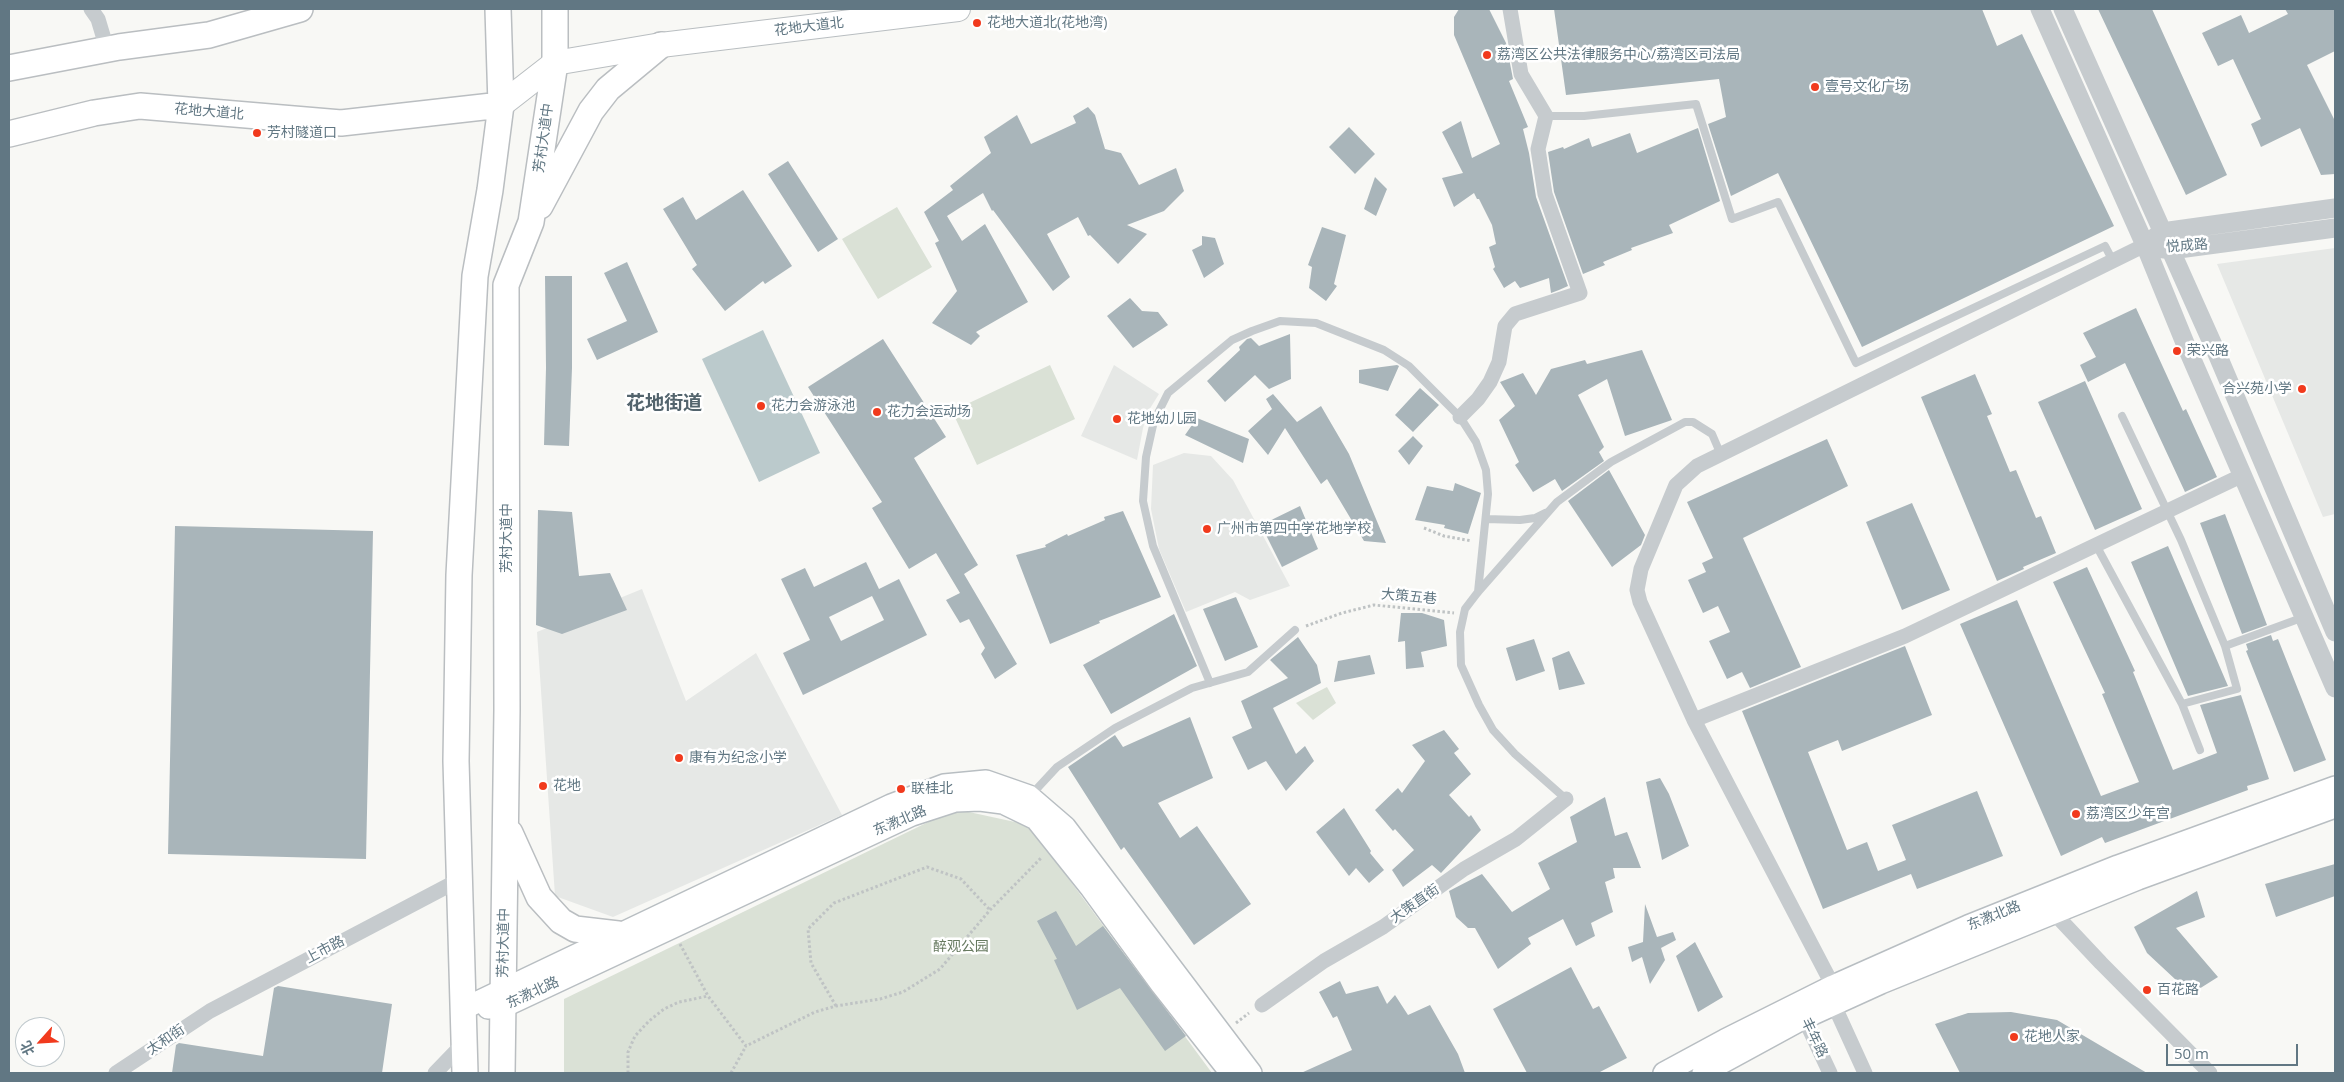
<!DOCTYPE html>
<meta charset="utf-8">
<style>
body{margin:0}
#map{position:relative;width:2344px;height:1082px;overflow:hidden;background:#f8f8f5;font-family:"Open Sans","Noto Sans SC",sans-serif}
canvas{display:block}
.frame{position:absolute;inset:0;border:10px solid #617783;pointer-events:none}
.north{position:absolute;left:15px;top:1017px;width:50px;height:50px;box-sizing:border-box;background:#fff;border:1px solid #c0c9cd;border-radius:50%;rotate:244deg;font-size:14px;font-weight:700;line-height:20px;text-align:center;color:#617783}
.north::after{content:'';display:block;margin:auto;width:18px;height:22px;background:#f13a1d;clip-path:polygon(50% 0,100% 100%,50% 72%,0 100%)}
.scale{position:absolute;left:2166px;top:1044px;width:132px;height:22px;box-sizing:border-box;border:2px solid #617783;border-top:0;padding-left:6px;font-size:15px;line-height:18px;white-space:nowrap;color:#617783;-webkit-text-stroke:4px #fff;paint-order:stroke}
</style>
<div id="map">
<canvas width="2344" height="1082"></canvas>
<div class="frame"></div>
<div class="north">北</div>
<div class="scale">50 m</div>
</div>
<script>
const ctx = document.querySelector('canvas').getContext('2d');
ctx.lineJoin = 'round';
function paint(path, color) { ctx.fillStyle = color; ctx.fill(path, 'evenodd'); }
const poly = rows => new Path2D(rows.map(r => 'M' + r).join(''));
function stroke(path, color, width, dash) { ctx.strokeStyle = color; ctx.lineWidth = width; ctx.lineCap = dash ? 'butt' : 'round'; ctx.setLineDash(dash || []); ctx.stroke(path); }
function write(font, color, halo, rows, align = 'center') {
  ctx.font = font + ' "Open Sans","Noto Sans SC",sans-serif'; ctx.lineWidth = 5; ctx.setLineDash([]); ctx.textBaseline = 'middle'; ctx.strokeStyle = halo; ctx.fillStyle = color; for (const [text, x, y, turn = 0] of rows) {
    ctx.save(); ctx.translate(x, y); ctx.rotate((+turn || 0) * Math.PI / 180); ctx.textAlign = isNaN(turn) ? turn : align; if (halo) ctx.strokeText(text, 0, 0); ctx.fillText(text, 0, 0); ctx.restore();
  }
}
const built = poly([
 [2335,248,2335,514,2323,517,2217,264],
 [1114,365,1159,394,1149,410,1143,428,1137,460,1081,436],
 [1184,453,1211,456,1233,480,1290,586,1250,600,1235,592,1186,612,1159,549,1151,509,1153,465],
 [642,589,686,701,756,653,842,815,613,917,555,896,537,632]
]);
const green = poly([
 [897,207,932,267,878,299,842,239],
 [1050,365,1075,419,977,465,952,411],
 [1327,687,1336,703,1313,720,1296,703],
 [955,809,1029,825,1212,1073,564,1073,564,999]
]);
const water = poly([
 [763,330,820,453,759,482,702,359]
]);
const building = poly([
 [1459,9,1489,9,1506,43,1513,79,1509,81,1528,127,1523,129,1529,153,1536,197,1568,286,1559,290,1551,293,1549,278,1520,288,1515,281,1504,288,1493,269,1495,267,1489,247,1496,244,1492,225,1479,199,1477,199,1474,193,1454,207,1442,178,1463,173,1442,132,1461,121,1472,158,1500,144,1454,35,1454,17],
 [1554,9,1982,9,1997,46,2022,34,2114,226,1862,347,1778,173,1731,196,1708,124,1726,117,1719,79,1566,95],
 [2098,9,2152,9,2227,175,2186,195],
 [2285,9,2335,9,2335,51,2307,65,2335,121,2335,174,2321,175,2300,128,2261,147,2251,124,2261,119,2233,59,2218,66,2202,33,2241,15,2249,33,2288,14],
 [1088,107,1095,115,1105,149,1121,153,1139,185,1176,168,1184,191,1164,211,1127,225,1147,234,1118,264,1090,235,1088,236,1078,217,1047,234,1070,277,1053,291,993,210,992,211,983,193,947,216,962,241,985,224,1028,302,976,332,980,336,971,345,932,323,957,291,935,243,939,241,924,212,953,190,950,186,991,153,984,137,1017,115,1031,144,1076,123,1073,116],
 [1349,127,1375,154,1355,174,1329,147],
 [1698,128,1720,201,1669,225,1673,233,1631,248,1632,250,1603,262,1605,265,1583,274,1554,192,1548,152,1563,147,1564,149,1589,138,1592,147,1630,133,1637,153],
 [788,161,838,239,818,252,768,174],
 [1375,177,1387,189,1376,216,1364,209],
 [743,190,792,266,765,284,763,281,725,311,692,269,697,265,663,209,683,197,696,220],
 [1322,227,1346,235,1334,284,1337,286,1326,301,1309,288,1312,267,1308,265],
 [1202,236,1215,238,1224,264,1204,278,1192,250,1202,245],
 [627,262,658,332,597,360,587,339,627,321,604,273],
 [545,276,572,276,572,368,569,446,544,445,546,368],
 [1130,298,1142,311,1158,312,1168,325,1133,348,1107,316],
 [2136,308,2183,411,2186,409,2217,477,2185,492,2125,363,2088,382,2080,365,2096,357,2083,333],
 [1290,334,1291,379,1269,389,1255,375,1225,402,1207,381,1240,350,1239,347,1247,339,1251,338,1259,346],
 [883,339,946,437,914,458,978,565,964,574,1017,664,995,679,981,654,985,648,969,619,960,623,946,600,960,593,936,553,909,569,872,508,882,502,808,387],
 [1642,350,1672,420,1625,436,1607,379,1578,395,1604,447,1599,452,1604,461,1562,491,1555,479,1533,492,1515,465,1519,462,1499,420,1515,406,1500,382,1523,373,1536,395,1551,369,1585,360,1587,364],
 [1397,365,1399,366,1388,391,1359,383,1359,370],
 [1975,374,1992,414,1987,416,2010,472,2016,470,2036,518,2041,516,2056,553,2023,567,2024,569,1997,581,1921,397],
 [2085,381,2142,509,2095,530,2038,402],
 [1420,388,1439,405,1413,432,1395,415],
 [1273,394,1297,422,1321,406,1349,454,1386,543,1364,541,1327,479,1321,484,1285,428,1268,455,1248,431,1272,409,1266,399],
 [1197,418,1249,439,1243,463,1185,435],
 [1413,436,1423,446,1409,465,1398,451],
 [1827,439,1848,486,1743,538,1801,667,1750,688,1742,672,1727,679,1709,641,1730,632,1718,606,1703,613,1688,580,1706,572,1702,563,1713,558,1687,502],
 [1609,470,1645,535,1641,545,1612,567,1568,501],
 [1455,483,1481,493,1468,534,1444,528,1445,525,1415,520,1427,486,1453,491],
 [1912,503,1950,590,1902,610,1866,522],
 [1300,506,1318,549,1282,567,1261,525],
 [538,510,572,512,579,576,610,573,627,610,562,634,536,625],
 [1123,511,1161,597,1099,621,1100,623,1050,644,1016,555,1046,547,1045,545,1067,534,1068,536,1105,520,1104,517],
 [2225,514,2267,625,2242,634,2200,523],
 [175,526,373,531,366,859,168,854],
 [2168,546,2228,686,2188,696,2131,562],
 [866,562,879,589,899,579,927,635,803,695,783,653,810,640,781,579,805,568,814,587],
 [872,596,884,620,841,641,829,617],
 [2087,567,2135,671,2133,672,2173,770,2217,753,2200,705,2241,695,2269,779,2247,786,2248,790,2105,843,2102,837,2061,856,1960,624,2017,600,2101,796,2139,782,2102,694,2105,693,2053,582],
 [1236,597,1258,647,1225,661,1203,609],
 [1401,613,1422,613,1444,620,1447,646,1421,652,1424,667,1406,669,1405,641,1398,642],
 [1174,614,1197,666,1111,714,1083,665],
 [2271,635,2273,641,2278,639,2326,760,2294,772,2246,651,2248,650,2246,644],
 [1298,637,1317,665,1321,683,1273,708,1296,754,1305,746,1314,761,1286,791,1266,761,1248,770,1232,737,1252,728,1241,701,1288,678,1270,660],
 [1534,639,1545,671,1516,681,1506,648],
 [1905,646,1932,715,1842,751,1838,740,1808,752,1847,850,1867,842,1878,871,1906,860,1892,825,1977,791,2003,856,1917,889,1911,874,1823,909,1742,711],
 [1569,651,1585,684,1559,690,1552,658],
 [1370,655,1375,674,1334,682,1338,661],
 [1190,717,1213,778,1158,803,1180,838,1197,826,1251,904,1194,945,1124,847,1121,850,1068,767,1115,735,1123,747],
 [1444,730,1459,749,1454,753,1471,774,1449,795,1469,817,1471,815,1481,830,1441,873,1432,865,1403,887,1392,870,1414,850,1395,829,1393,831,1375,810,1398,788,1402,793,1425,761,1412,745],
 [1660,778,1669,794,1689,846,1662,860,1646,782],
 [1605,797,1615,836,1627,832,1641,868,1613,868,1615,878,1605,882,1613,912,1591,923,1595,936,1576,946,1563,919,1528,938,1531,944,1498,969,1475,928,1468,928,1456,917,1449,891,1482,874,1512,912,1550,889,1538,863,1577,842,1570,817],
 [1344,808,1371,851,1370,853,1384,870,1369,883,1356,868,1349,876,1316,832],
 [2335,864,2335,896,2276,917,2265,884],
 [2197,891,2205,917,2176,928,2218,977,2191,994,2147,953,2134,927],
 [1645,904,1657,937,1673,932,1676,940,1661,948,1665,960,1650,984,1642,957,1632,962,1628,947,1643,942],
 [1056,911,1076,946,1103,926,1186,1036,1165,1051,1120,988,1077,1010,1054,960,1057,959,1037,921],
 [1695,942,1723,997,1698,1012,1676,956],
 [1571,967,1593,1009,1599,1006,1627,1058,1598,1073,1527,1073,1493,1009],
 [1340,981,1346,994,1378,986,1387,1004,1395,995,1408,1015,1430,1005,1458,1054,1465,1073,1301,1073,1352,1050,1337,1016,1333,1018,1319,992],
 [278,986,392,1004,382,1073,172,1073,176,1045,179,1043,263,1056,274,988],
 [2011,1012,2057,1020,2147,1073,1960,1073,1935,1024,1968,1013]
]);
const path = poly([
 [1424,528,1444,536,1472,541],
 [1306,626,1342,613,1374,605,1454,613],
 [680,944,708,996,746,1046,815,1012,836,1006,880,999,903,992,940,969,990,910,1042,857],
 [836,1006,811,963,808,929,834,903,927,867,961,879,990,910],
 [1236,1023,1249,1013],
 [628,1073,628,1052,635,1036,649,1021,664,1009,679,1002,708,996],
 [731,1073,746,1046]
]);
const service = poly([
 [1546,116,1584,116,1696,104,1732,219,1778,202,1856,363,2105,246,2113,261],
 [2122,416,2181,540,2225,646],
 [1486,519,1520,520,1535,518,1545,513],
 [2096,545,2182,704,2200,750],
 [1210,683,1153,546,1143,501,1146,457,1154,421,1168,393,1232,340,1252,331,1280,321,1316,323,1384,350,1409,366,1460,417,1476,442,1486,470,1488,494,1478,592],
 [2182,704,2237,689,2225,646,2304,617],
 [1031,795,1057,767,1115,728,1192,688,1248,672,1295,630],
 [1566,799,1515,754,1493,730,1479,705,1461,665,1460,632,1465,609,1478,592,1557,502,1611,462,1685,422,1693,422,1712,434,1721,455]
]);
const minor = poly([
 [91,9,98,19,107,49],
 [1460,417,1478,399,1490,382,1499,362,1505,326,1515,314,1580,293,1545,194,1538,149,1546,116,1521,74,1510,9],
 [1694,720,1905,636,2243,475],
 [2050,905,2053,912,2101,963,2210,1073],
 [1262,1005,1324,961,1383,927,1464,869,1516,839,1566,799],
 [1800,1009,1830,1073],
 [116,1073,210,1011,459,880],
 [435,1073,464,1043],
 [1865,1073,1834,1005,1833,986,1694,720,1640,602,1637,590,1641,569,1676,485,1697,466,2145,245]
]);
const tertiary = poly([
 [2040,9,2145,245,2187,348,2335,688],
 [2063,9,2218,356,2335,632],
 [2154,238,2162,232,2335,208],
 [2158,248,2171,250,2335,228]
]);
const secondary = poly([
 [488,1008,503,1007,912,815,955,801,980,800,1003,803,1036,819,1091,888,1161,984,1231,1073],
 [463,1009,891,805,944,785,986,781,1029,796,1065,827,1251,1073],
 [1664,1073,1725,1040,1833,986,1968,926,2118,866,2335,787],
 [1703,1073,1804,1018,1881,983,2138,879,2335,807]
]);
const primary = poly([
 [501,105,555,63,661,45,958,9]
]);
const trunk = poly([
 [9,68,119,47,209,35,300,9],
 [9,134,94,113,140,106,341,123,501,105],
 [540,206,591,111,608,89,661,45],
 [510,833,539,897,561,921,575,929,618,934],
 [465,1073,456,761,459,575,475,276,490,190,501,105,498,9],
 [502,1073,507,710,506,285,531,222,555,63,555,9]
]);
const markers = [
 [977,23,5,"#f13a1d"],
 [1487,55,5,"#f13a1d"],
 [1815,87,5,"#f13a1d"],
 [257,133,5,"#f13a1d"],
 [2177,351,5,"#f13a1d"],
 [2302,389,5,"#f13a1d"],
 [761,406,5,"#f13a1d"],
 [877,412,5,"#f13a1d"],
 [1117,419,5,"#f13a1d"],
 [1207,529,5,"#f13a1d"],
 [679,758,5,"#f13a1d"],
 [543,786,5,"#f13a1d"],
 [901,789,5,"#f13a1d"],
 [2076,814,5,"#f13a1d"],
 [2147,990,5,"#f13a1d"],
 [2014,1037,5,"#f13a1d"]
];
const poiNames = [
 ["花地大道北(花地湾)",987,23],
 ["荔湾区公共法律服务中心/荔湾区司法局",1497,55],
 ["壹号文化广场",1825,87],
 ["芳村隧道口",267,133],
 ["荣兴路",2187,351],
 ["合兴苑小学",2292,389,"right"],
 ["花力会游泳池",771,406],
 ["花力会运动场",887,412],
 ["花地幼儿园",1127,419],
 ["广州市第四中学花地学校",1217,529],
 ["康有为纪念小学",689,758],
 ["花地",553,786],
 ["联桂北",911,789],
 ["荔湾区少年宫",2086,814],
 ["百花路",2157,990],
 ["花地人家",2024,1037]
];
const streetNames = [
 ["花地大道北",809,27,-7],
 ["花地大道北",209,112,5],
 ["芳村大道中",544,138,-82],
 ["悦成路",2187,246,-4],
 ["芳村大道中",507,538,-90],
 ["大策五巷",1409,597,5],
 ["东漖北路",900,821,-23],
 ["大策直街",1415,904,-35],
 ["东漖北路",1994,916,-22],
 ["芳村大道中",504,943,-89],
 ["上市路",325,950,-28],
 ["东漖北路",533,993,-25],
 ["丰年路",1814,1038,64],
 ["太和街",166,1040,-34]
];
const parkNames = [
 ["醉观公园",961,947]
];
const districtNames = [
 ["花地街道",664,404]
];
paint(built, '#e6e8e6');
paint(green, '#dae1d6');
paint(water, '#bbcacc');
paint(building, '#a9b5ba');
stroke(secondary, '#b8bec2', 24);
stroke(primary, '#b9bec1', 26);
stroke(trunk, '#babec1', 28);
stroke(path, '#bfc3c4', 3, [2.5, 2.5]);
stroke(service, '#c6cbce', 8);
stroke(minor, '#c6cbce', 15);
stroke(tertiary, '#c6cbce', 19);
stroke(secondary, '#fff', 21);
stroke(primary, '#fff', 24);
stroke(trunk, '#fff', 25);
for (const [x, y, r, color] of markers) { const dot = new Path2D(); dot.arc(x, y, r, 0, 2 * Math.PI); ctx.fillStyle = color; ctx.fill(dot); stroke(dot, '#fff', 2); }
write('14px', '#617783', '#fff', poiNames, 'left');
write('14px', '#617783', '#fff', streetNames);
write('14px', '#677a60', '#fff', parkNames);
write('bold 19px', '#53646d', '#fff', districtNames);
</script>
